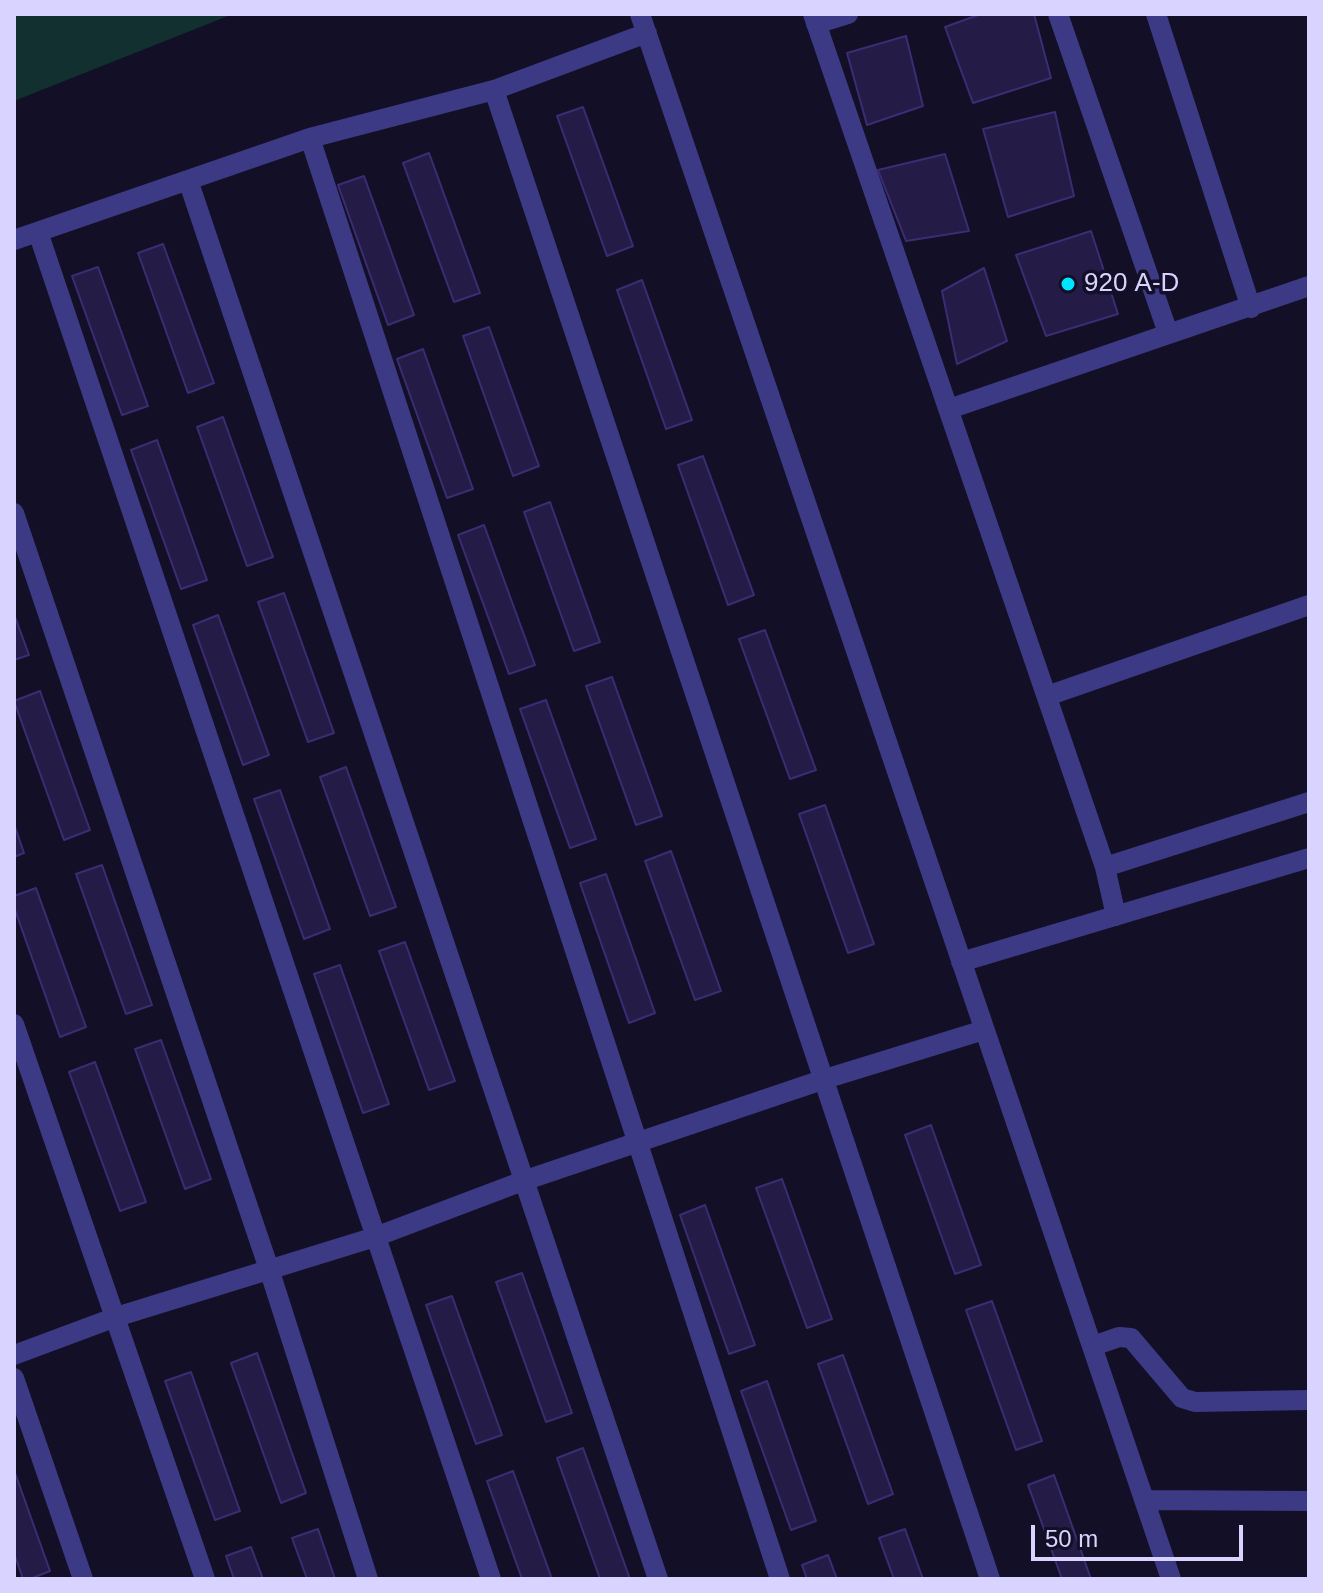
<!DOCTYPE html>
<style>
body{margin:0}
#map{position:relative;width:1323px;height:1593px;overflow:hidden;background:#130f26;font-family:Arial,sans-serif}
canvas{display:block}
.frame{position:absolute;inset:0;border:16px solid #d9d4ff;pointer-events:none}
.scale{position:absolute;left:1031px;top:1525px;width:212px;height:36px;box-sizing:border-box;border:4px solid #d9d4ff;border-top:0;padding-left:10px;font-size:24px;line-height:28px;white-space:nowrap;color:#d9d4ff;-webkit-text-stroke:6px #130f26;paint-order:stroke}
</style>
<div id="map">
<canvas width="1323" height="1593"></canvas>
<div class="frame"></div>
<div class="scale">50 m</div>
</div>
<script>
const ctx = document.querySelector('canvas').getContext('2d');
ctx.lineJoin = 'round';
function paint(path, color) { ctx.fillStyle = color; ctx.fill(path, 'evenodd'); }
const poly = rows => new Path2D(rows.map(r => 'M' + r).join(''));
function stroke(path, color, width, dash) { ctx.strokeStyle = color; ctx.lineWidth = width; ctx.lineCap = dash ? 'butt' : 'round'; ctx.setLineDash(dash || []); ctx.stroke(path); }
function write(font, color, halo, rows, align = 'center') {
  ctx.font = font + ' Arial,sans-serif'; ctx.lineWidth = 7; ctx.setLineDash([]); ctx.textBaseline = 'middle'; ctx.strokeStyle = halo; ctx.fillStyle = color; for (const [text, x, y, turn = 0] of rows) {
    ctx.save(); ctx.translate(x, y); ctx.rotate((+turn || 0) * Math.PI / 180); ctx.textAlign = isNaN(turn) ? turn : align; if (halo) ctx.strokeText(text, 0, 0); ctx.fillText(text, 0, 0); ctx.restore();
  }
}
const green = poly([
 [14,14,233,14,14,101]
]);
const building = poly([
 [981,14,1034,14,1051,78,973,103,945,27,981,14],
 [906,36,923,106,867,125,847,53,906,36],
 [583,107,633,246,607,256,557,116,583,107],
 [1055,112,1074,196,1008,217,983,129,1055,112],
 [429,153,480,293,454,302,403,163,429,153],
 [945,154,969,231,906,241,878,170,945,154],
 [364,176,414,315,388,325,338,185,364,176],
 [1091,231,1118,314,1046,336,1016,255,1091,231],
 [163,244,214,383,188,393,138,253,163,244],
 [98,267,148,406,122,415,72,276,98,267],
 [984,268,1007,341,957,364,942,291,984,268],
 [642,280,692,420,666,429,617,290,642,280],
 [489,327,539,466,513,476,463,336,489,327],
 [423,349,473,489,447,498,397,359,423,349],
 [223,417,273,557,247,566,197,427,223,417],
 [157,440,207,580,181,589,131,450,157,440],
 [703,456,754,595,728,605,678,465,703,456],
 [550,502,600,642,574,651,524,512,550,502],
 [484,525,535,665,509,674,458,535,484,525],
 [284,593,334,733,308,742,258,602,284,593],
 [14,614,29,655,14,660,14,614],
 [218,615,269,755,243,765,193,625,218,615],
 [765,630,816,770,790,779,739,639,765,630],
 [612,677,662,816,636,825,586,686,612,677],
 [40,691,90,830,64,840,14,701,40,691],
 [546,700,596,839,570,848,520,709,546,700],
 [346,767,396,907,370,916,320,777,346,767],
 [280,790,330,929,304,939,254,799,280,790],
 [825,805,874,944,848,953,799,814,825,805],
 [14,824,24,853,14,857,14,824],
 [671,851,721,991,695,1000,645,861,671,851],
 [102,865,152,1005,126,1014,76,874,102,865],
 [606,874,655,1013,629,1023,580,883,606,874],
 [36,888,86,1027,60,1037,14,907,14,896,36,888],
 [405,942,455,1081,429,1090,379,951,405,942],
 [340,965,389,1104,363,1113,314,974,340,965],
 [161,1040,211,1179,185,1189,135,1049,161,1040],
 [95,1062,146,1202,120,1211,69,1072,95,1062],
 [931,1125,981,1265,955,1274,905,1135,931,1125],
 [782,1179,832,1319,807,1328,756,1188,782,1179],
 [705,1205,755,1345,729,1354,680,1215,705,1205],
 [522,1273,572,1413,546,1422,496,1282,522,1273],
 [452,1296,502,1435,476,1444,426,1305,452,1296],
 [992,1301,1042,1441,1016,1450,966,1310,992,1301],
 [257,1353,306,1493,281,1503,231,1363,257,1353],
 [843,1355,893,1494,868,1504,818,1364,843,1355],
 [191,1372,240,1511,215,1520,165,1381,191,1372],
 [767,1381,816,1521,791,1530,741,1391,767,1381],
 [583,1448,630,1579,600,1579,557,1458,583,1448],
 [14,1470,50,1571,30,1579,23,1579,14,1553,14,1470],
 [513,1471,552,1579,522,1579,487,1481,513,1471],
 [1054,1475,1091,1579,1062,1579,1028,1485,1054,1475],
 [318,1529,335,1579,307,1579,292,1538,318,1529],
 [905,1529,923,1579,894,1579,879,1538,905,1529],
 [251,1547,263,1579,234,1579,226,1556,251,1547],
 [828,1555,837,1579,807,1579,802,1565,828,1555]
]);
const minor = poly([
 [640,14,1171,1579],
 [813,14,1105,867,1116,916],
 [1058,14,1168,333],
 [1156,14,1251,308],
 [816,24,848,14],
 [494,90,990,1579],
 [310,138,780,1579],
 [188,180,658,1579],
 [38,232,491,1579],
 [14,240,310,138,494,90,647,33],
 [949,409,1309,286],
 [14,513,270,1272,368,1579],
 [1047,696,1309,605],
 [1105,867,1309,802],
 [961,962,1309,858],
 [14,1024,205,1579],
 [1093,1346,1119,1337,1131,1338,1182,1398,1195,1402,1309,1400],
 [14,1355,116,1317,375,1237,523,1181,825,1079,984,1030],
 [14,1378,83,1579],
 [1145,1500,1309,1501]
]);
const markers = [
 [1068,284,8,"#00e5ff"]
];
const poiNames = [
 ["920 A-D",1084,284]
];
paint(green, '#12302f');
paint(building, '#241b47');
stroke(building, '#3b2d73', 2);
stroke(minor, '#3d3a85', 20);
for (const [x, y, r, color] of markers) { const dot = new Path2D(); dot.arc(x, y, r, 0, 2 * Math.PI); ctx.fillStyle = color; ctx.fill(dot); stroke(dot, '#130f26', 3); }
write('26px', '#d9d4ff', '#130f26', poiNames, 'left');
</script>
